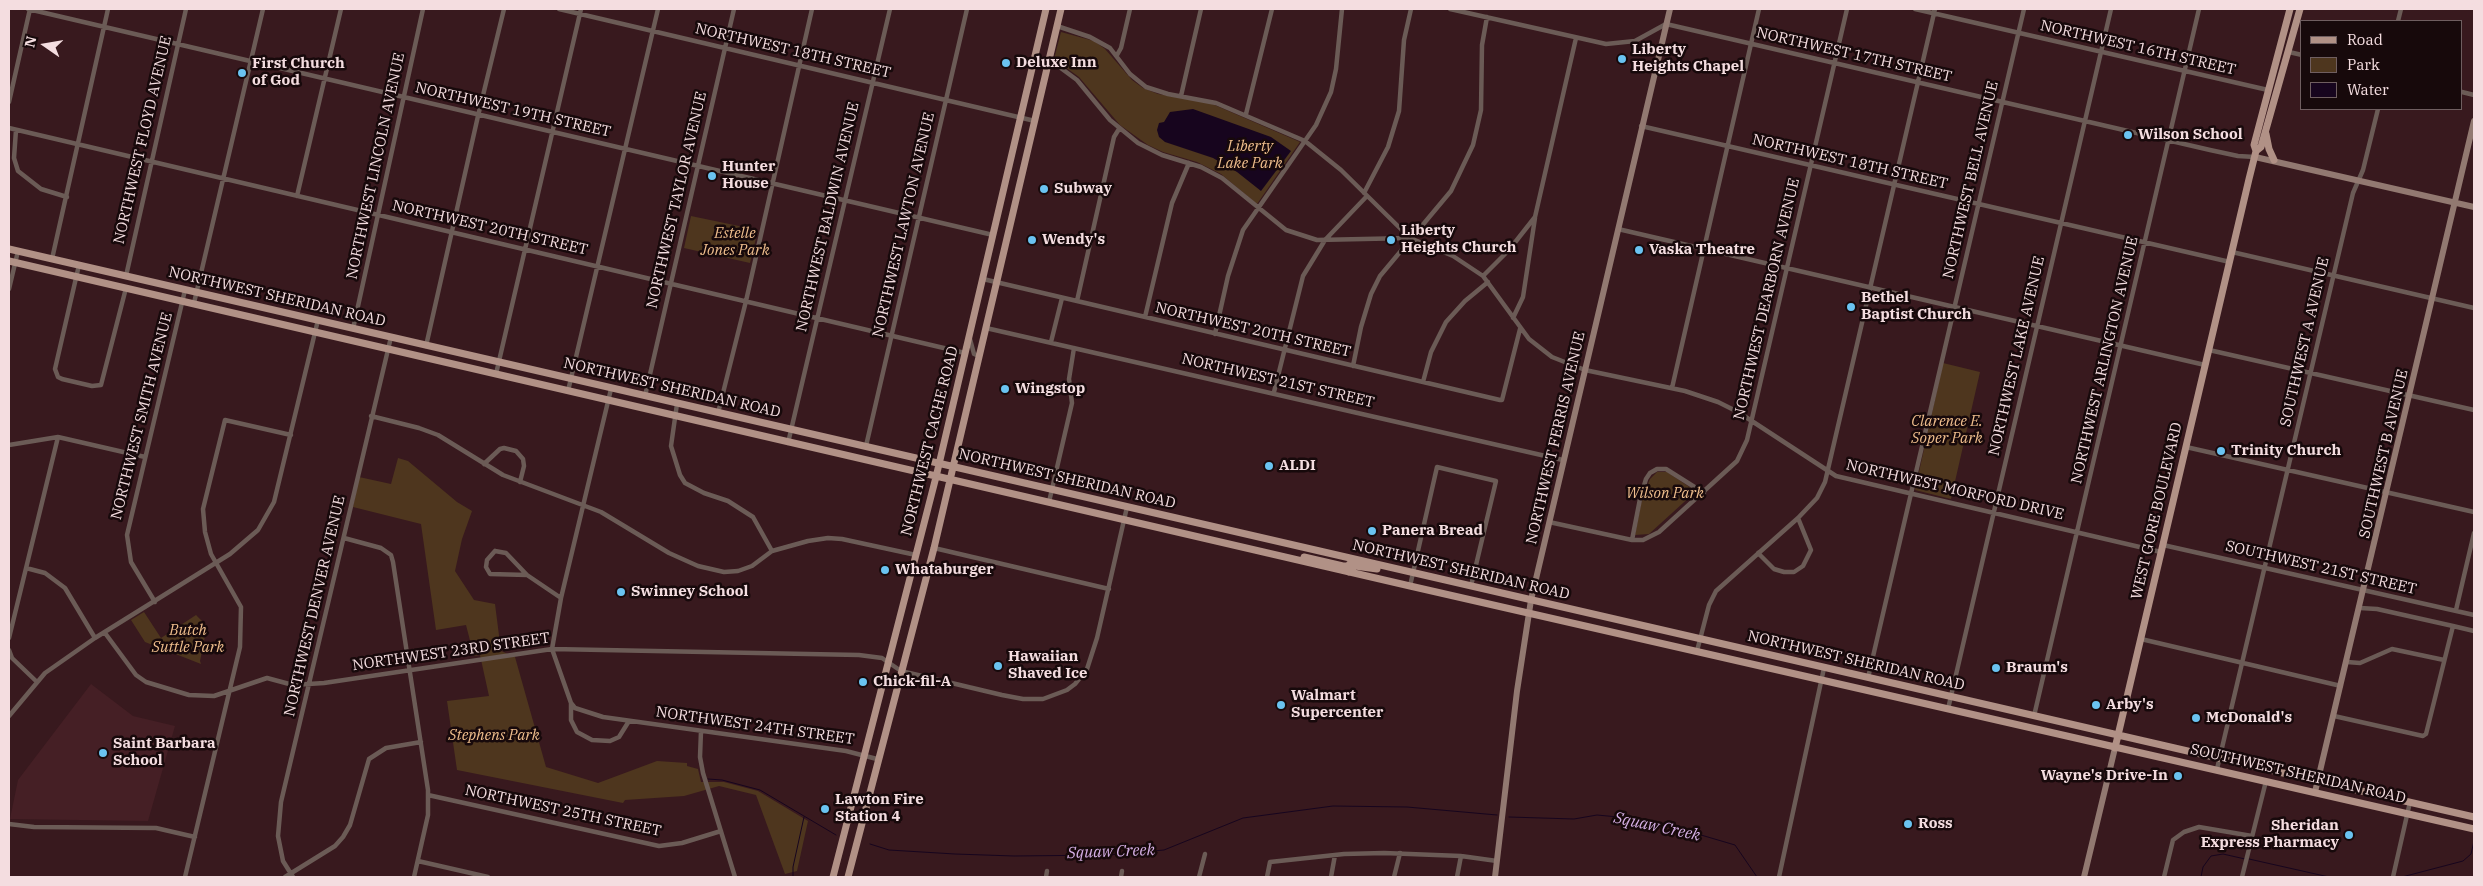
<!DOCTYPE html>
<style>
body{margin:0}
#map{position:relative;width:2483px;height:886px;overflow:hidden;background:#38191e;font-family:"IBM Plex Serif",serif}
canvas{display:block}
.frame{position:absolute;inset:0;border:10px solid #f4dde0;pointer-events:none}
.legend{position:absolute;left:2300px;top:20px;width:162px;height:90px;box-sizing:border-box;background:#17090b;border:1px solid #6f5e60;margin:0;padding:6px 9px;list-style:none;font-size:15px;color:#f4dde0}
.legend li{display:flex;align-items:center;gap:10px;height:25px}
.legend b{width:25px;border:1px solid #6f5e60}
.north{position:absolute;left:20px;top:20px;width:50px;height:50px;-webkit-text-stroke:4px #17090b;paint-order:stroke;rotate:283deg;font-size:14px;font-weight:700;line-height:20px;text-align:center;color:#f4dde0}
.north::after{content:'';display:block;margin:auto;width:18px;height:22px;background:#f4dde0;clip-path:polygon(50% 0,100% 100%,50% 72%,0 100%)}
</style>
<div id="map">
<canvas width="2483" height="886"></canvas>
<div class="frame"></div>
<ul class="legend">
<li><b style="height:6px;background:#b19186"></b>Road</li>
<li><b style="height:14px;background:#4e361e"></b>Park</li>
<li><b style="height:14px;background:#17051e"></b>Water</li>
</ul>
<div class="north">N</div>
</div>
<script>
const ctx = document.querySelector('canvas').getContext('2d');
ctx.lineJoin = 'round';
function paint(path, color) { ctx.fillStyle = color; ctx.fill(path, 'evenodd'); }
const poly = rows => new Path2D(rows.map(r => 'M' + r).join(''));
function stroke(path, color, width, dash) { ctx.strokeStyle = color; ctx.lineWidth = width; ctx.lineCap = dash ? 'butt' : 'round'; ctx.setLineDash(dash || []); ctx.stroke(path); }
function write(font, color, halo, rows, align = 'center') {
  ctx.font = font + ' "IBM Plex Serif",serif'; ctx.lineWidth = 5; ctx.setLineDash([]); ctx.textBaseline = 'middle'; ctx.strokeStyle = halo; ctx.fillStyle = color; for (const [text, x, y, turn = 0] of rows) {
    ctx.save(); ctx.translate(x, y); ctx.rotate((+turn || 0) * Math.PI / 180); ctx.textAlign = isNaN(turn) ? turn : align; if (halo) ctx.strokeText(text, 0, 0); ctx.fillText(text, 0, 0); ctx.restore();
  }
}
const built = poly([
 [91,684,133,716,175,726,148,821,10,819,18,780]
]);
const green = poly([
 [1061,32,1094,41,1105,49,1132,80,1143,88,1158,94,1210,103,1300,142,1257,204,1221,174,1197,162,1163,152,1148,145,1120,125,1079,77,1054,59],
 [691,216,758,230,750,263,684,248],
 [1943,363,1980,372,1951,499,1915,490],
 [398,458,408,461,457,502,472,511,462,539,455,571,474,600,495,604,501,651,515,657,546,767,598,783,657,761,687,763,687,766,698,769,701,782,724,782,758,791,808,821,797,871,785,874,756,795,719,786,684,796,625,800,623,803,457,770,447,701,489,696,480,655,474,656,466,625,436,630,421,524,353,507,359,477,391,484],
 [1657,472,1667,472,1694,490,1694,493,1649,534,1635,535,1642,499,1650,479],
 [144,612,161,638,196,615,207,626,200,661,201,664,145,642,131,620]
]);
const water = poly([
 [1193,109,1271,137,1291,151,1261,191,1237,172,1213,158,1165,142,1159,137,1157,130,1159,123,1164,122,1170,112]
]);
const stream = poly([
 [708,779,722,780,760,790,836,835],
 [1509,817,1574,819,1597,815,1629,818,1667,825,1735,845,1757,877],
 [870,844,889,850,955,854,1014,856,1109,855,1164,850,1243,818,1333,806,1407,807,1497,815],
 [2249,859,2329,877],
 [793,877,793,867,804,817],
 [2201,877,2203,867,2211,856,2223,854,2245,859],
 [2402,877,2463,861,2471,854,2474,841]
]);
const street = poly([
 [28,9,993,235],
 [559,9,1035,121],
 [1450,9,1606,44,1635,41,1666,24,2210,150,2238,156,2255,157],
 [1915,9,2268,90],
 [2398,21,2401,9],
 [1057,26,1090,37,1110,48,1130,74,1146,87,1168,94,1216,103,1305,141,1341,170,1410,238],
 [2289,52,2302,55],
 [1117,55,1121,48,1130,9],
 [1034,59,1058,66,1077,80,1110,120,1138,143,1162,155,1201,167,1222,178,1286,230,1317,240,1410,238,1453,256,1483,276,1529,339,1552,357,1585,370,1685,391,1718,402,1738,412,1836,476,2161,552],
 [2462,92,2474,95],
 [1181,96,1201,9],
 [9,102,30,9],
 [1246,114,1272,9],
 [1641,126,2230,262],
 [9,128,965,353],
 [16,130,14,158,18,171,41,189,67,197],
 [1364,193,1388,147,1399,111,1404,40,1411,9],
 [297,196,341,9],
 [1618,229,2205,365],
 [2232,252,2474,308],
 [52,259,108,9],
 [79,265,55,369,58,377,62,379,92,386,101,385,126,288],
 [126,276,186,9],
 [1483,276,1509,250,1535,217,1576,38],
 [983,279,1500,400,1502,400,1520,329],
 [9,289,18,251],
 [1077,301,1114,137,1119,129],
 [194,303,263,9],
 [1145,317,1172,203,1189,163],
 [1513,318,1523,297,1535,218],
 [986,328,1563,460],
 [353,329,423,9],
 [1215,334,1228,276,1243,230,1316,125,1331,92,1336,69,1342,9],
 [970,339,974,354,979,356],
 [1051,342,1062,298],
 [426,346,478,116,504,9],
 [2209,350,2474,410],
 [1353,366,1361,327,1371,294,1380,276,1451,191,1473,145,1481,110,1482,45,1487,17],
 [496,374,581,9],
 [1423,382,1431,352,1446,322,1465,301,1488,282],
 [1672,388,1759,9],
 [611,389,561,598,552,649,571,703,571,720,577,732,592,740,610,741,619,737,629,721],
 [568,391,658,9],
 [1274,392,1303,276,1325,240,1367,196],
 [645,396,734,9],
 [677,404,671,446,680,475,685,483,704,493,728,501,753,517,772,551],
 [718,413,746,301,812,9],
 [371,416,419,428,438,435,503,475,601,512,669,553,698,566,724,572,738,571,752,566,772,551,808,541,828,538,842,539,916,555],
 [788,443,890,9],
 [9,445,58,437,145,457],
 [866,446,967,9],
 [2186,447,2474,512],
 [484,464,500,449,504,448,516,451,523,459,524,466,520,482],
 [1049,502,1072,403,1069,379,1074,348],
 [1549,522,1632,540,1643,540,1659,532,1737,461,1747,440,1847,9],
 [344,538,381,548,391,555,393,562,428,790,428,815,414,877],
 [1632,540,1640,499,1646,479,1650,473,1657,469,1666,469,1704,493],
 [2163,545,2474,615],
 [934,548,1109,589],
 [495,551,506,553,527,575,490,574,486,567,487,560,495,551],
 [1758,553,1774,569,1784,572,1794,572,1803,566,1811,550,1798,518],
 [26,568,45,573,65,588,95,638],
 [527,575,561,598],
 [1410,586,1437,467,1496,481,1471,586],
 [155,602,131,562,127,535,185,290],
 [2360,608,2377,609,2453,626],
 [2456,610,2474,533],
 [105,633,136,675,146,682,189,695,214,696,267,678,293,685,324,683,552,649,859,655,882,658,901,671,1002,695,1023,699,1043,699,1067,690,1075,684,1087,669,1097,638,1127,507],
 [9,638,58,437],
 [2141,639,2341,686],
 [9,650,12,658,37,682],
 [1697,651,1709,605,1716,591,1798,518,1817,498,1825,482,1935,9],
 [2347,662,2360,663,2392,649,2444,660],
 [1868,678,2024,9],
 [571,703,575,708,603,717,846,751,877,759],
 [1948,709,2111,9],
 [9,716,45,673,95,638,230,554,258,530,274,502,318,320],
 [2034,716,2199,9],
 [2334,716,2423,736,2426,734,2453,626,2474,631],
 [701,731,700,757,703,773,735,877],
 [2217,769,2353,193,2363,170,2378,109],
 [428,795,659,846,682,843,721,831],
 [9,824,34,827,156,828,195,837],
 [418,861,488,877],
 [185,877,240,647,241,607,211,554,205,532,203,509,225,420,291,435],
 [285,877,335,846,343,837,350,825,369,759,386,748,421,742],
 [293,877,283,861,278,836,281,802,391,337],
 [1046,877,1047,871],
 [1121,877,1122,871],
 [1199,877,1205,854],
 [1267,877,1270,862,1344,854,1384,853,1461,856,1497,861],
 [1331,877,1335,855],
 [1394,877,1400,853],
 [1457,877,1461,856],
 [1779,877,1824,668],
 [2164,877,2173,840,2184,832,2199,827,2252,836],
 [2242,877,2266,781],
 [2393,877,2410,802]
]);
const secondary = poly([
 [2255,157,2474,207],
 [2315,792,2474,121],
 [1495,877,1517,691,1531,600,1670,9],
 [2084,877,2115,748]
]);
const primary = poly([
 [2266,134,2269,149,2274,160],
 [2256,151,2254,145,2290,9],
 [9,249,2474,817],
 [9,261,1410,586,2474,829],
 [1304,557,1343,566,1348,566,1353,559],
 [1349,572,1355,566,1377,569],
 [2115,748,2249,179,2256,151,2261,147,2300,9],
 [833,877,936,477,1046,9],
 [848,877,934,548,1061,9]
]);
const markers = [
 [1622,59,5,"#6ac3f1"],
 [1006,63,5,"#6ac3f1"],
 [242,73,5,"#6ac3f1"],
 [2128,135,5,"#6ac3f1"],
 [712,176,5,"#6ac3f1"],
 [1044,189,5,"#6ac3f1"],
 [1032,240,5,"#6ac3f1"],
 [1391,240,5,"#6ac3f1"],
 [1639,250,5,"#6ac3f1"],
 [1851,307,5,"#6ac3f1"],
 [1005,389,5,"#6ac3f1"],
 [2221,451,5,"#6ac3f1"],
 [1269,466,5,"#6ac3f1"],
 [1372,531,5,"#6ac3f1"],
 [885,570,5,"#6ac3f1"],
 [621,592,5,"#6ac3f1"],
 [998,666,5,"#6ac3f1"],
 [1996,668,5,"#6ac3f1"],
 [863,682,5,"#6ac3f1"],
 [1281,705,5,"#6ac3f1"],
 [2096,705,5,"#6ac3f1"],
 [2196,718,5,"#6ac3f1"],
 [103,753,5,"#6ac3f1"],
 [2178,776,5,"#6ac3f1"],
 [825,809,5,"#6ac3f1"],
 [1908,824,5,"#6ac3f1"],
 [2349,835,5,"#6ac3f1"]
];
const streetNames = [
 ["NORTHWEST 16TH STREET",2138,48,13],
 ["NORTHWEST 18TH STREET",793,51,13],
 ["NORTHWEST 17TH STREET",1854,55,13],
 ["NORTHWEST 19TH STREET",513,110,13],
 ["NORTHWEST FLOYD AVENUE",143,140,-77],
 ["NORTHWEST 18TH STREET",1850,162,13],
 ["NORTHWEST LINCOLN AVENUE",376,166,-78],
 ["NORTHWEST BELL AVENUE",1971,180,-77],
 ["NORTHWEST TAYLOR AVENUE",677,200,-77],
 ["NORTHWEST BALDWIN AVENUE",828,217,-77],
 ["NORTHWEST LAWTON AVENUE",904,225,-77],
 ["NORTHWEST 20TH STREET",490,228,13],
 ["NORTHWEST SHERIDAN ROAD",277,297,13],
 ["NORTHWEST DEARBORN AVENUE",1767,299,-77],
 ["NORTHWEST 20TH STREET",1253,330,13],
 ["SOUTHWEST A AVENUE",2305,342,-77],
 ["NORTHWEST LAKE AVENUE",2017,356,-77],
 ["NORTHWEST ARLINGTON AVENUE",2105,360,-77],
 ["NORTHWEST 21ST STREET",1278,381,13],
 ["NORTHWEST SHERIDAN ROAD",672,388,13],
 ["NORTHWEST SMITH AVENUE",142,416,-76],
 ["NORTHWEST FERRIS AVENUE",1556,438,-77],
 ["NORTHWEST CACHE ROAD",930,441,-76],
 ["SOUTHWEST B AVENUE",2384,454,-77],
 ["NORTHWEST SHERIDAN ROAD",1067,479,13],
 ["NORTHWEST MORFORD DRIVE",1955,490,13],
 ["WEST GORE BOULEVARD",2157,511,-77],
 ["SOUTHWEST 21ST STREET",2321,568,13],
 ["NORTHWEST SHERIDAN ROAD",1461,570,13],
 ["NORTHWEST DENVER AVENUE",315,606,-77],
 ["NORTHWEST 23RD STREET",451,652,-8],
 ["NORTHWEST SHERIDAN ROAD",1856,661,13],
 ["NORTHWEST 24TH STREET",755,726,8],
 ["SOUTHWEST SHERIDAN ROAD",2298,774,13],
 ["NORTHWEST 25TH STREET",563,811,12]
];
const poiNames = [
 ["Liberty",1632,50],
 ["Heights Chapel",1632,67],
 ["Deluxe Inn",1016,63],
 ["First Church",252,64],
 ["of God",252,81],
 ["Wilson School",2138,135],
 ["Hunter",722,167],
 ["House",722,184],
 ["Subway",1054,189],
 ["Liberty",1401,231],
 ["Heights Church",1401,248],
 ["Wendy's",1042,240],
 ["Vaska Theatre",1649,250],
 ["Bethel",1861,298],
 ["Baptist Church",1861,315],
 ["Wingstop",1015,389],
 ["Trinity Church",2231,451],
 ["ALDI",1279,466],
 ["Panera Bread",1382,531],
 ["Whataburger",895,570],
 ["Swinney School",631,592],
 ["Hawaiian",1008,657],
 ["Shaved Ice",1008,674],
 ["Braum's",2006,668],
 ["Chick-fil-A",873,682],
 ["Walmart",1291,696],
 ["Supercenter",1291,713],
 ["Arby's",2106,705],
 ["McDonald's",2206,718],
 ["Saint Barbara",113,744],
 ["School",113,761],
 ["Wayne's Drive-In",2168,776,"right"],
 ["Lawton Fire",835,800],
 ["Station 4",835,817],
 ["Ross",1918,824],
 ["Sheridan",2339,826,"right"],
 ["Express Pharmacy",2339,843,"right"]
];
const parkNames = [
 ["Liberty",1250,147],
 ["Lake Park",1250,164],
 ["Estelle",735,234],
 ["Jones Park",735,251],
 ["Clarence E.",1947,422],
 ["Soper Park",1947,439],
 ["Wilson Park",1665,494],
 ["Butch",188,631],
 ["Suttle Park",188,648],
 ["Stephens Park",494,736]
];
const waterNames = [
 ["Squaw Creek",1657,827,12],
 ["Squaw Creek",1111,852,-2]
];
paint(built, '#451f25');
paint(green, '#4e361e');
paint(water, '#17051e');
stroke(stream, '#17051e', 1);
stroke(street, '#6b5b56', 4.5);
stroke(secondary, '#927971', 6);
stroke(primary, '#b19186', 7);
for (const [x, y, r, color] of markers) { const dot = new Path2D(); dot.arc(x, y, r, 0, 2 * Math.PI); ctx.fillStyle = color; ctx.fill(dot); stroke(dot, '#17090b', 2); }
write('15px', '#f4dde0', '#17090b', streetNames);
write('bold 15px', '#f4dde0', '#17090b', poiNames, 'left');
write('italic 15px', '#efbe8d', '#17090b', parkNames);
write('italic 16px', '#d6b0e6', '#17090b', waterNames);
</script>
